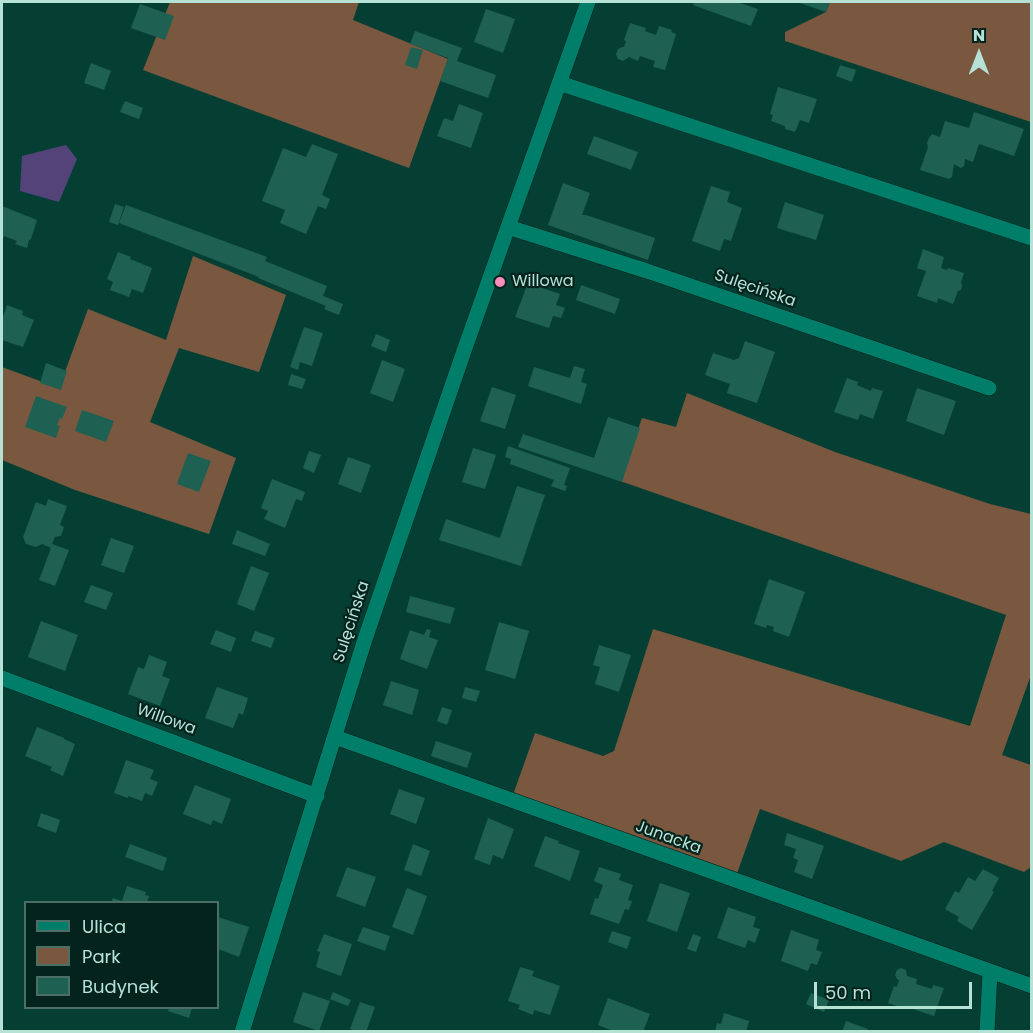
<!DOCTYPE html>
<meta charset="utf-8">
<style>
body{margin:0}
#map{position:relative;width:1033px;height:1033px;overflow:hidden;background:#053f34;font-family:Poppins,sans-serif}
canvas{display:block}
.frame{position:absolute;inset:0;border:3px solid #b6e2d6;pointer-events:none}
.legend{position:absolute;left:24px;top:901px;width:195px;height:108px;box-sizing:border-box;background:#03231c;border:2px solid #4b6f66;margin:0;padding:8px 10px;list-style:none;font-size:18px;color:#b6e2d6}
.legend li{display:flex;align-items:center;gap:12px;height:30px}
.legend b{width:30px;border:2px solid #4b6f66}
.north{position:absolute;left:949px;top:24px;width:60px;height:60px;-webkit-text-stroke:4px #03231c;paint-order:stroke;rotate:0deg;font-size:16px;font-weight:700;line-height:24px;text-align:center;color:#b6e2d6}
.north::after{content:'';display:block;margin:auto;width:21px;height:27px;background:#b6e2d6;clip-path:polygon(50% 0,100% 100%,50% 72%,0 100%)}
.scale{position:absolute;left:814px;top:982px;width:158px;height:27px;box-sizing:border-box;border:3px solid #b6e2d6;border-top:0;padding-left:8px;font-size:18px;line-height:21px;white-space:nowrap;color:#b6e2d6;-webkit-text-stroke:4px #03231c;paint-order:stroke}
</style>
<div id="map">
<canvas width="1033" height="1033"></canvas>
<div class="frame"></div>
<ul class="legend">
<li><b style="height:8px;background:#007e69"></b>Ulica</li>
<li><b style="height:16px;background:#7a583f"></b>Park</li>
<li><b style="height:16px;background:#1e6052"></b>Budynek</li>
</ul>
<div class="north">N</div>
<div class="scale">50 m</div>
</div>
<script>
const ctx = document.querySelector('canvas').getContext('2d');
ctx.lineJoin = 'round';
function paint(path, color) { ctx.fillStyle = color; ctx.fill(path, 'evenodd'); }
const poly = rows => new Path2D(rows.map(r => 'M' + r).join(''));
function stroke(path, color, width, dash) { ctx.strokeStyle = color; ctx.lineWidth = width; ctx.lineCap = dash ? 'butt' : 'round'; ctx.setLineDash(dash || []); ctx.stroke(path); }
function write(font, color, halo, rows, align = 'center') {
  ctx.font = font + ' Poppins,sans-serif'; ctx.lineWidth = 4.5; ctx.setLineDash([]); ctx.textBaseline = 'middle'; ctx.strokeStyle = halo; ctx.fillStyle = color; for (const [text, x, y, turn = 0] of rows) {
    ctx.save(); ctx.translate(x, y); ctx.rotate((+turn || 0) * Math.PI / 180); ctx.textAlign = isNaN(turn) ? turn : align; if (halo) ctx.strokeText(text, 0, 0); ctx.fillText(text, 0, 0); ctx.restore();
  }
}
const green = poly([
 [170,2,359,2,353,20,448,59,409,168,143,70],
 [830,2,1031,2,1031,122,785,41,785,32,826,12],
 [193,256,286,295,259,372,179,348,150,422,236,458,209,534,75,490,2,460,2,367,59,388,88,309,166,340],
 [687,393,835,452,990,504,1031,514,1031,675,1002,755,1031,765,1031,867,1024,872,944,842,901,861,760,809,735,879,528,808,514,792,535,733,603,756,614,751,653,629,970,726,1006,615,620,481,642,418,676,427]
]);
const water = poly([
 [66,145,77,159,59,202,20,191,22,156]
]);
const building = poly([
 [694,2,737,2,758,9,751,26,693,5],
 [797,2,830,2,826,12],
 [140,4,174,16,165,40,131,28],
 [486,9,515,19,503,53,474,42],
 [630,23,646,28,645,31,656,35,659,26,672,30,671,32,676,34,665,70,653,67,655,61,640,56,638,61,629,57,623,61,618,59,616,54,618,49,622,47,624,47,626,41,624,40],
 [415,31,462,48,457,61,496,75,488,98,440,81,448,58,410,44],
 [411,47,423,50,417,69,405,65],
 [91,63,111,71,104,90,84,83],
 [840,65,856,70,852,82,836,76],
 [778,87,817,99,809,123,800,120,795,132,785,129,785,126,771,121,773,115,770,114],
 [125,101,143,108,139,119,120,112],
 [459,104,483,113,471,148,437,136,444,118,453,121],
 [974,112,1024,129,1014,156,979,144,973,162,965,159,964,166,961,168,954,164,952,177,949,179,920,170,928,147,927,143,929,138,932,134,940,137,945,121,969,128],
 [594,136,638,152,631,170,587,154],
 [312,144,338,154,322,195,330,199,326,209,318,206,306,234,280,223,285,210,262,201,283,148,306,157],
 [563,183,590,193,582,215,586,215,655,238,648,260,548,225],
 [711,186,730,192,727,202,742,208,731,241,724,239,720,251,692,241],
 [785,202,824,215,816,240,777,228],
 [115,204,124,207,118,225,109,222],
 [126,205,267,257,265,261,327,286,323,296,343,304,339,315,324,309,326,306,258,278,259,277,119,223],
 [2,206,37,220,31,239,29,240,27,248,15,244,17,241,4,236,2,243],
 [923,249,944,257,941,268,947,270,948,268,964,273,961,282,962,286,961,290,958,291,953,304,938,298,937,303,917,296,926,271,917,268],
 [118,252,131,257,130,259,152,268,143,293,132,289,129,297,110,290,113,282,107,279],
 [528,283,560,294,556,305,565,308,561,318,553,316,549,328,515,317],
 [581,285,620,299,615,314,576,300],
 [7,305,23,311,22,315,34,320,23,347,2,340,2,320],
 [304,327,323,333,312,366,300,362,298,370,290,367],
 [376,334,390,340,386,352,371,346],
 [745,341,775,352,757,403,727,393,730,384,705,375,713,353,734,360,739,358],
 [382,360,405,369,393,402,370,393],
 [46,363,67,371,61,390,40,383],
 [574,366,585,369,581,382,587,384,581,404,528,386,534,367,570,378],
 [291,374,306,379,302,389,288,385],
 [847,378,858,382,857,385,871,391,872,388,883,391,873,419,860,414,858,420,834,412],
 [492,387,516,395,505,429,480,421],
 [917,388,956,401,944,435,906,421],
 [36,396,67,407,62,419,60,418,57,425,60,426,56,438,25,427],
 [82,410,114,421,106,442,75,431],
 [608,417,640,428,622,482,518,447,523,434,594,458],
 [508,446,570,468,564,485,567,486,565,491,551,486,554,480,510,464,511,459,505,457],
 [473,448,496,455,485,489,462,482],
 [309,451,321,455,314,473,303,468],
 [188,453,211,461,199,492,177,484],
 [348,457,371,465,361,493,338,484],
 [272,479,305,492,302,501,296,499,285,528,264,519,268,511,261,508],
 [517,486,545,495,521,566,439,540,446,519,500,538],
 [48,499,67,506,60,525,64,527,61,536,55,537,52,544,69,550,55,586,39,580,51,548,42,544,36,547,26,544,23,537,36,502,46,506],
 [237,530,270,544,265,556,232,544],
 [111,538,134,546,124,573,101,565],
 [251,566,269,573,254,611,237,604],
 [769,579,805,592,789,637,773,631,774,627,767,625,766,628,754,624],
 [91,585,113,593,106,610,84,602],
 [410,596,455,608,450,624,406,612],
 [41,621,78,635,65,671,28,657],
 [499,622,529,631,515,679,485,670],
 [427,629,431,630,429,637,438,640,427,669,400,659,410,630,424,635],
 [216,630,236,638,231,652,210,644],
 [255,631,275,638,271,648,251,641],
 [599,645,631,655,619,692,595,684,600,667,593,665],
 [149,655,167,662,162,676,170,679,160,706,128,694,138,667,144,669],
 [391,681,419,690,412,715,383,705],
 [217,687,248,698,243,715,239,713,233,728,205,718],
 [465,687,480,691,476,702,462,698],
 [442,707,452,710,447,725,437,721],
 [37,727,64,738,64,739,75,744,63,776,50,770,52,767,25,756],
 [436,741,472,753,467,768,431,756],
 [126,760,154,770,150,779,158,782,152,796,145,793,142,801,128,796,128,798,114,793],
 [195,785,231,799,222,824,213,820,211,825,183,814],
 [399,789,425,798,416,824,390,814],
 [41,813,60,820,56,833,37,826],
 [488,818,514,829,503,859,493,855,490,865,474,859],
 [787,833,824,846,812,879,794,872,798,860,793,858,796,849,784,845],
 [545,836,559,841,558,843,580,851,570,881,534,866],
 [130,844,167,858,163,871,125,857],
 [413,844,430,851,421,876,404,870],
 [347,867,376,877,365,907,336,896],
 [599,867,621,874,619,880,633,885,628,900,632,901,629,910,625,909,619,924,590,914,595,898,598,899,603,885,594,881],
 [983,869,999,878,992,891,994,892,972,930,957,921,959,917,945,909,955,891,959,893,968,877,975,881],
 [660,883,690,893,677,932,647,921],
 [127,886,146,892,145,895,149,896,147,902,143,901,143,902,111,902,113,898,122,901],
 [407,888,427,896,413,935,392,927],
 [728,907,756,917,753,927,760,929,755,943,748,940,745,948,717,938],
 [218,917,249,927,239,957,218,949],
 [363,927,390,936,385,951,357,941],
 [791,930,819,940,816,950,822,952,817,965,811,963,808,971,781,961],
 [612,931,631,937,627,949,608,942],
 [324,934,352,944,341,976,316,967,320,952,317,951],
 [693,934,701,937,696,952,687,949],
 [520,967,534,971,532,976,560,986,550,1015,534,1010,533,1015,518,1009,520,1005,508,1001],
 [901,968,906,970,907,976,917,979,916,984,932,989,933,985,944,988,934,1016,904,1006,903,1008,888,1003,894,986,897,987,899,980,897,979,895,975,897,970],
 [303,992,330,1001,319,1031,293,1022],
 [333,992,351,1000,348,1006,330,999],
 [811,993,829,1000,824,1012,806,1004],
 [608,998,650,1014,643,1032,615,1032,598,1025],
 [360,1002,375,1007,366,1032,358,1032,350,1029],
 [169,1008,192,1008,189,1018,168,1011],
 [724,1013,749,1021,746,1032,715,1032,717,1023,721,1024],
 [846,1021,868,1029,867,1032,842,1032]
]);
const minor = poly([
 [559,83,1032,238],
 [508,227,647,271,989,388],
 [2,678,317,796],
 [335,737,1032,986],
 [242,1032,365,639,465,348,588,2],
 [987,1032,990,972]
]);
const markers = [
 [500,282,6,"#ff8eba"]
];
const poiNames = [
 ["Willowa",512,282]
];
const streetNames = [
 ["Sulęcińska",755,289,19],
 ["Sulęcińska",352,622,-72],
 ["Willowa",166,720,20],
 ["Junacka",668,838,20]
];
paint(green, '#7a583f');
paint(water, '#534379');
paint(building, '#1e6052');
stroke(minor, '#03231c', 16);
stroke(minor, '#007e69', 15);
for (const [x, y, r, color] of markers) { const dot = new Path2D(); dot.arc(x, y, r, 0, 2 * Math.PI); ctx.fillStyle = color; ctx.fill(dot); stroke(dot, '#03231c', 2); }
write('16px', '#b6e2d6', '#03231c', poiNames, 'left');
write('16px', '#b6e2d6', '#03231c', streetNames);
</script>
